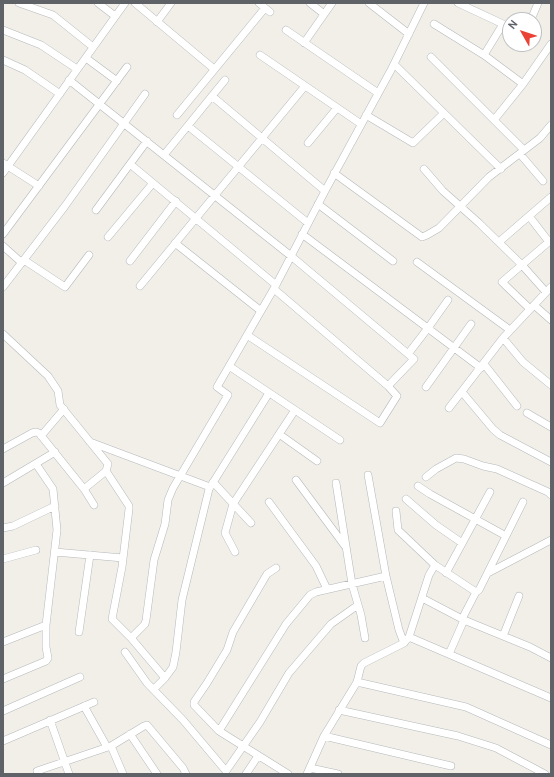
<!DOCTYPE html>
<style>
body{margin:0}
#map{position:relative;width:554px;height:777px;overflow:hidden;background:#f1efe8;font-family:Overpass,sans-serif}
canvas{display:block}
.frame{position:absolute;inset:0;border:4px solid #5f6368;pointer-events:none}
.north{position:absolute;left:502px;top:12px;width:40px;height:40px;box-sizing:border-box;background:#fff;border:1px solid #bfc1c3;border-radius:50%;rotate:309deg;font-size:11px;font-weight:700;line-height:16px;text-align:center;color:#5f6368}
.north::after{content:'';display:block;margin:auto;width:14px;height:18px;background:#ea4335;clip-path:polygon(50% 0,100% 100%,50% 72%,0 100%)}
</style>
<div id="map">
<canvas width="554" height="777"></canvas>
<div class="frame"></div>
<div class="north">N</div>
</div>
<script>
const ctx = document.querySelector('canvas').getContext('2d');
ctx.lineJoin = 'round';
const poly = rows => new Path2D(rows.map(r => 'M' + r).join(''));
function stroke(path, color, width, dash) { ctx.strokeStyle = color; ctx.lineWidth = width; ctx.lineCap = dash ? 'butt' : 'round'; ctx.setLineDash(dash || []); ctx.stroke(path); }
const minor = poly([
 [19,3,53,15,93,47],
 [98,3,115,16],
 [135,3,214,69],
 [259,3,270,12],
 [310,3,324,14],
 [369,3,409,34],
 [458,3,503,24,484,55],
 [533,15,538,3],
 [157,22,171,3],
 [434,24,484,55,523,84],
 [3,30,41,45,77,69],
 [286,30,378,93],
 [304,43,332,3],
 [260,55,361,124],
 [431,57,524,150],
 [86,58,117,81],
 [3,60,25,70,60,94],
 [394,64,501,169],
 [69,80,291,256,414,359,388,386,274,289],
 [212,96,325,191],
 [177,115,265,8],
 [366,115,413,143,444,113],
 [494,120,523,84,551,44],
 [188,126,308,223],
 [308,143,337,108],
 [520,154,543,181],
 [164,155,225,80],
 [3,163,39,186],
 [130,164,276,285],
 [424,169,443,191,479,223,522,265,546,292],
 [3,173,125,3],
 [334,173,422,237,427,235,439,228,489,177,540,138,551,125],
 [318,204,393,261],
 [96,210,147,141],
 [3,234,127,67],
 [302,234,481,368],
 [108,237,153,183],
 [499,242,529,216],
 [549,242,529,216,551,197],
 [175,243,261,311],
 [3,246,22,263],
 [24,260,65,287,89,255],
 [130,261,176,201],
 [417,262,510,330],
 [140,286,305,86],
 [3,287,65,206,145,94],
 [534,305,551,320],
 [530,309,502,282,551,240],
 [3,334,48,376,58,391,60,405,108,464,106,471,84,489],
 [247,335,380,423,397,396,388,386],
 [503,338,523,362,551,385],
 [408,354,428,328,448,300],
 [484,364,517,406],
 [229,366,340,440],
 [426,387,471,324],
 [462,392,493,429,500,435,551,462],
 [449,408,503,338,551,287],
 [527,413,551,427],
 [279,434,317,461],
 [41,436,64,409],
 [90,442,210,487],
 [3,449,32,433,36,432,39,433,84,489,94,505],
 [106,471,129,506,129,509,122,567,112,619,131,638,165,678],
 [368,475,386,576,399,630,404,643],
 [426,477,436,469,456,458,464,459,483,466,497,469,548,492,551,495],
 [296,480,345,546],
 [213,482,251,523],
 [3,483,55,452],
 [336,483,352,584,361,615,365,638],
 [418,486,430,494,506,536],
 [406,499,436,525,462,543],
 [269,502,316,566,327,589],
 [396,511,398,530,435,565,476,592,479,590,523,502],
 [3,528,13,526,55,506],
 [55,552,123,558],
 [235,552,225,533,233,504,295,410],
 [3,559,36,550],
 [276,568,267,574,233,632,227,650,207,683,194,702,194,705,219,731,288,774],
 [446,573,490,492],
 [488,573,551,540],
 [422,598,464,620,530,647,551,658],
 [462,619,476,592],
 [79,632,90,555],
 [503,636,519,596],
 [409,637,551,698],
 [131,638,145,624,146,620,154,560,165,524,168,500,173,488,228,395,217,387,276,285,325,191,391,70,424,3],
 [3,642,46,625],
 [125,652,147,683,183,720,226,771,260,722,289,673,331,624,358,605],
 [449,654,464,620],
 [3,679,46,661,48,658,46,647,46,625,57,530,53,489,36,464],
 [357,682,466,707,551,745],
 [154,689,165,678,173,667,176,652,182,600,209,489,269,393],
 [84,706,107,747],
 [339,710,458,736,496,748,545,774],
 [3,711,80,677],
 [50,720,69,774],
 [219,731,286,624,310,595,316,592,386,576],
 [130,734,157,774],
 [324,736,451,766],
 [3,741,94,702],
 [111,746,123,774],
 [310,768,338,774],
 [37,771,111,746,144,726,147,725,183,768,186,774],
 [246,774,258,756],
 [307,774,324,736,357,682,361,666,364,663,404,643,409,637,429,575,435,565]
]);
stroke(minor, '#b5b8bc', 8);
stroke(minor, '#fff', 7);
</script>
